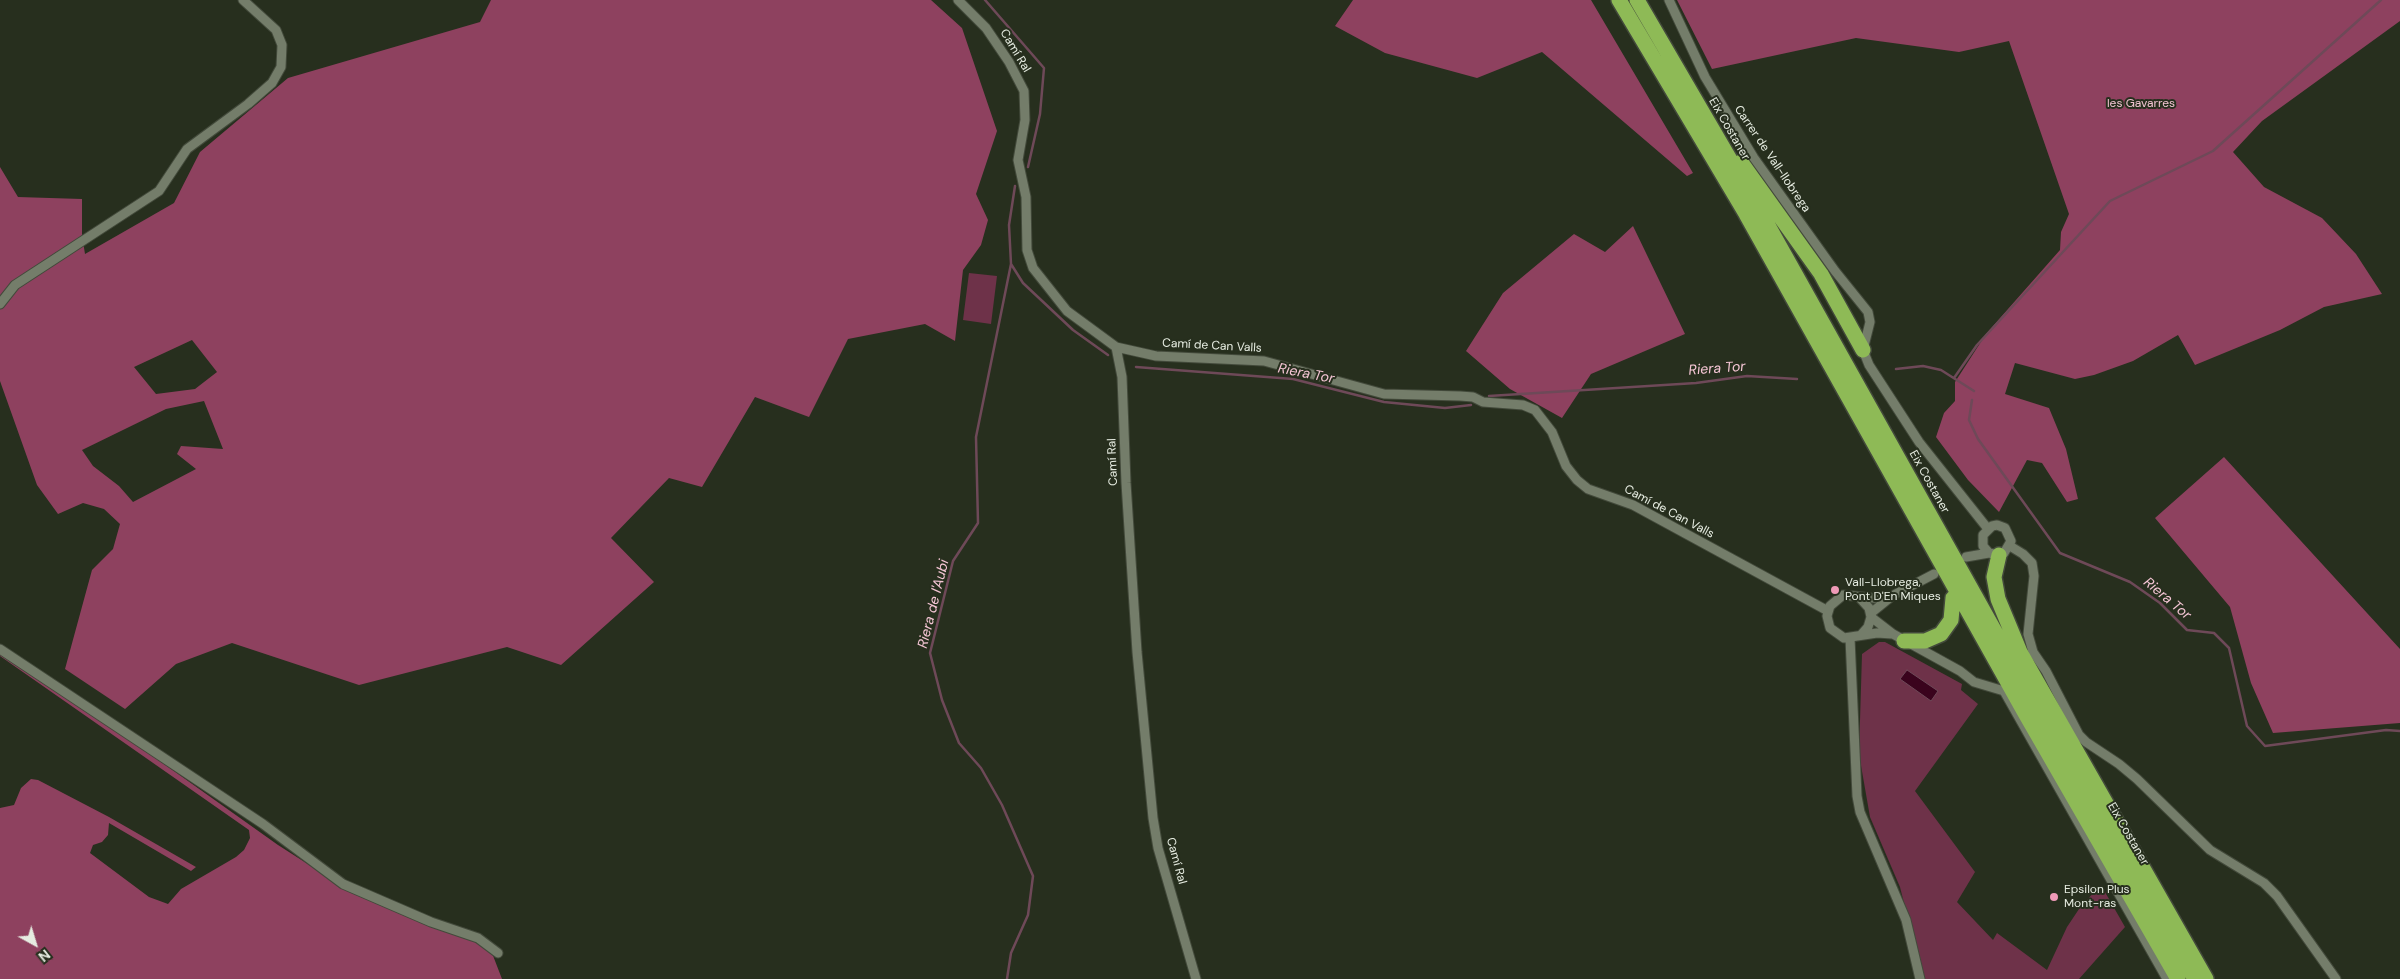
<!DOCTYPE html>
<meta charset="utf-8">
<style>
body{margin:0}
#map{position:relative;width:2400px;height:979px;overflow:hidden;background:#272f1e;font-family:"DM Sans",sans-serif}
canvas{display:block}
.north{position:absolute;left:10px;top:919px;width:50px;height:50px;-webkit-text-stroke:4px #272f1e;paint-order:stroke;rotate:141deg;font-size:14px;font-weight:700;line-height:20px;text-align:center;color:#e6ece1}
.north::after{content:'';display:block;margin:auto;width:18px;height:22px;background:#e6ece1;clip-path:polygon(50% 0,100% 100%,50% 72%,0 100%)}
</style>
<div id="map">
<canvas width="2400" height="979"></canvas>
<div class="north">N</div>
</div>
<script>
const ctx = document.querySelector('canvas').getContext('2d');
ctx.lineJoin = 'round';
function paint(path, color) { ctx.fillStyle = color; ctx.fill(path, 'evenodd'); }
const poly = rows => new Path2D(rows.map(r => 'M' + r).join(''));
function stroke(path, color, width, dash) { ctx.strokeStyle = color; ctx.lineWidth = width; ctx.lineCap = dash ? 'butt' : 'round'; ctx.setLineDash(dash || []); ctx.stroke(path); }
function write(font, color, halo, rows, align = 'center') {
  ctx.font = font + ' "DM Sans",sans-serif'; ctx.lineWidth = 4; ctx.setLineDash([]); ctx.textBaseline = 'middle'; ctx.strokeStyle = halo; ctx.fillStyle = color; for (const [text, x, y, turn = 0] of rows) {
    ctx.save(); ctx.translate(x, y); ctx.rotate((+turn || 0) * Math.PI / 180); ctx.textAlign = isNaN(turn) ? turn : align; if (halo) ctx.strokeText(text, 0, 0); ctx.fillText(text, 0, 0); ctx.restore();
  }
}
const green = poly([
 [969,273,997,276,991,324,963,320],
 [1879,642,1885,642,1962,684,1961,690,1978,704,1915,791,1975,872,1957,902,1993,940,1997,933,2047,970,2067,927,2081,906,2101,885,2125,927,2079,979,1923,979,1900,887,1870,817,1859,754,1862,654]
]);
const forest = poly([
 [491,0,931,0,962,28,997,131,976,194,988,220,981,245,963,270,955,341,925,324,848,339,809,417,755,397,702,487,669,478,611,538,654,582,561,665,507,647,359,685,232,643,176,664,125,709,65,669,92,570,113,549,120,524,104,509,83,503,58,514,37,485,0,381,0,167,18,197,82,199,82,235,85,254,174,203,200,152,288,78,480,22],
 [192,340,217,372,195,389,156,394,134,367],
 [204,401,223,449,181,446,177,454,196,469,133,502,119,486,93,466,82,450,166,409],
 [1353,0,1591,0,1693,173,1687,176,1542,52,1477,78,1385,53,1335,26],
 [1677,0,2400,0,2400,21,2262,121,2233,152,2264,187,2322,218,2356,254,2382,294,2324,307,2280,330,2195,365,2178,335,2133,361,2094,375,2075,379,2015,363,2005,394,2049,408,2066,449,2078,499,2067,502,2042,463,2027,460,1999,512,1968,480,1936,437,1944,413,1955,401,1955,382,1986,334,2060,250,2061,232,2069,214,2009,41,1959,52,1856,38,1712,69],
 [1633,226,1685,334,1591,374,1562,418,1510,389,1466,351,1503,293,1574,234,1605,252],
 [2224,457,2400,649,2400,723,2273,733,2251,683,2230,607,2155,518],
 [0,651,15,658,278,845,339,884,477,941,492,953,502,979,0,979,0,808,14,805,21,788,31,779,38,780,109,817,196,867,191,871,109,823,108,835,102,842,93,845,90,853,149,897,168,904,181,889,236,857,244,850,250,838,249,830,0,656]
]);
const water = poly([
 [1907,670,1938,691,1931,701,1900,679,1907,670]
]);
const stream = poly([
 [985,0,1044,68,1040,114,1028,167],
 [1011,264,1023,283,1073,330,1108,355],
 [1136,367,1293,379,1384,402,1445,408,1471,405],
 [1896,369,1923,366,1941,370,1974,391],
 [1954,378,1977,345,2110,201,2213,151,2381,0],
 [1489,396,1696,383,1747,376,1797,379],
 [1972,400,1969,420,1978,439,2060,553,2130,582,2160,603,2187,630,2214,633,2229,648,2247,726,2265,746,2386,730,2400,731],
 [1007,979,1011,953,1028,915,1033,876,1002,805,981,768,959,743,942,700,930,653,953,561,978,523,976,437,1011,264,1009,225,1015,186]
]);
const street = poly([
 [958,0,986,28,1009,62,1024,91,1025,120,1018,160,1026,197,1027,250,1033,268,1067,311,1116,347,1156,356,1264,361,1384,394,1460,396,1473,397,1483,402,1523,405,1535,410,1552,432,1566,466,1577,480,1588,489,1633,505,1828,611],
 [1669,0,1705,77,1754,158,1835,271,1868,312,1870,322,1863,350,1869,365,1919,442,1988,529],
 [0,304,15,285,159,191,187,149,248,104,272,83,281,67,282,45,276,30,243,0],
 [1116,347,1122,377,1126,483,1137,652,1153,818,1158,848,1196,979],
 [2010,546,2023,554,2032,563,2034,576,2028,634,2033,652,2046,671,2079,735,2086,742,2119,764,2137,779,2210,850,2264,883,2277,896,2336,979],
 [1966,557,1989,553,1999,555,2004,553,2011,541,2005,528,1997,525,1992,526,1983,535,1983,546,1989,553],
 [1892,596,1874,598,1843,595,1830,606,1827,616,1830,628,1844,638,1877,633,1892,634],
 [1859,597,1869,608,1871,617,1868,627,1861,635],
 [1871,613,1892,596,1934,574],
 [1871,617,1893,634,1960,671,1974,682,2004,691,2167,979],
 [1850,638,1857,796,1860,812,1906,920,1920,979],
 [0,649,263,824,343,884,431,922,478,938,498,953]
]);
const highway = poly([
 [1619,0,1746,214,2025,713,2178,979],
 [1637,0,1760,211,2036,705,2195,979],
 [1741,162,1821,274,1863,350],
 [1999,555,1994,577,1998,599,2020,652,2206,979],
 [1904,641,1925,641,1941,634,1951,620,1953,598]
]);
const markers = [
 [1835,590,5,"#ef9ab7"],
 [2054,897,5,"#ef9ab7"]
];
const streetNames = [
 ["Camí Ral",1015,51,59],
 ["Eix Costaner",1729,129,60],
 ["Carrer de Vall-llobrega",1772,159,56],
 ["Camí de Can Valls",1212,346,3],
 ["Camí Ral",1113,462,-92],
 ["Eix Costaner",1929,482,61],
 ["Camí de Can Valls",1669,512,28],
 ["Eix Costaner",2128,834,60],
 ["Camí Ral",1176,861,75]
];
const parkNames = [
 ["les Gavarres",2141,104]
];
const poiNames = [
 ["Vall-Llobrega,",1845,583],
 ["Pont D'En Miques",1845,597],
 ["Epsilon Plus",2064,890],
 ["Mont-ras",2064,904]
];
const waterNames = [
 ["Riera Tor",1717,369,-4],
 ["Riera Tor",1306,374,11],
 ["Riera Tor",2167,599,40],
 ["Riera de l'Aubi",934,604,-76]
];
paint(green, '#6e3249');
paint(forest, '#8e415f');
paint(water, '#3a031d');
stroke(water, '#6e4958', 1);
stroke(stream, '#6e4958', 2.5);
stroke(street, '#434a3b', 11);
stroke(highway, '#434a3b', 18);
stroke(street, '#747d6a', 9);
stroke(highway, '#8eba56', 15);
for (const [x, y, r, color] of markers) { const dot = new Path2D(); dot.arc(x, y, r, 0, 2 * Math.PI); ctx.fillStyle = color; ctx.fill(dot); stroke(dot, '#272f1e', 2); }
write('12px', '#e6ece1', '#272f1e', streetNames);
write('12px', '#f1c3d1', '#272f1e', parkNames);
write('12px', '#e6ece1', '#272f1e', poiNames, 'left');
write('italic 14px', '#f5c6d5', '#272f1e', waterNames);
</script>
